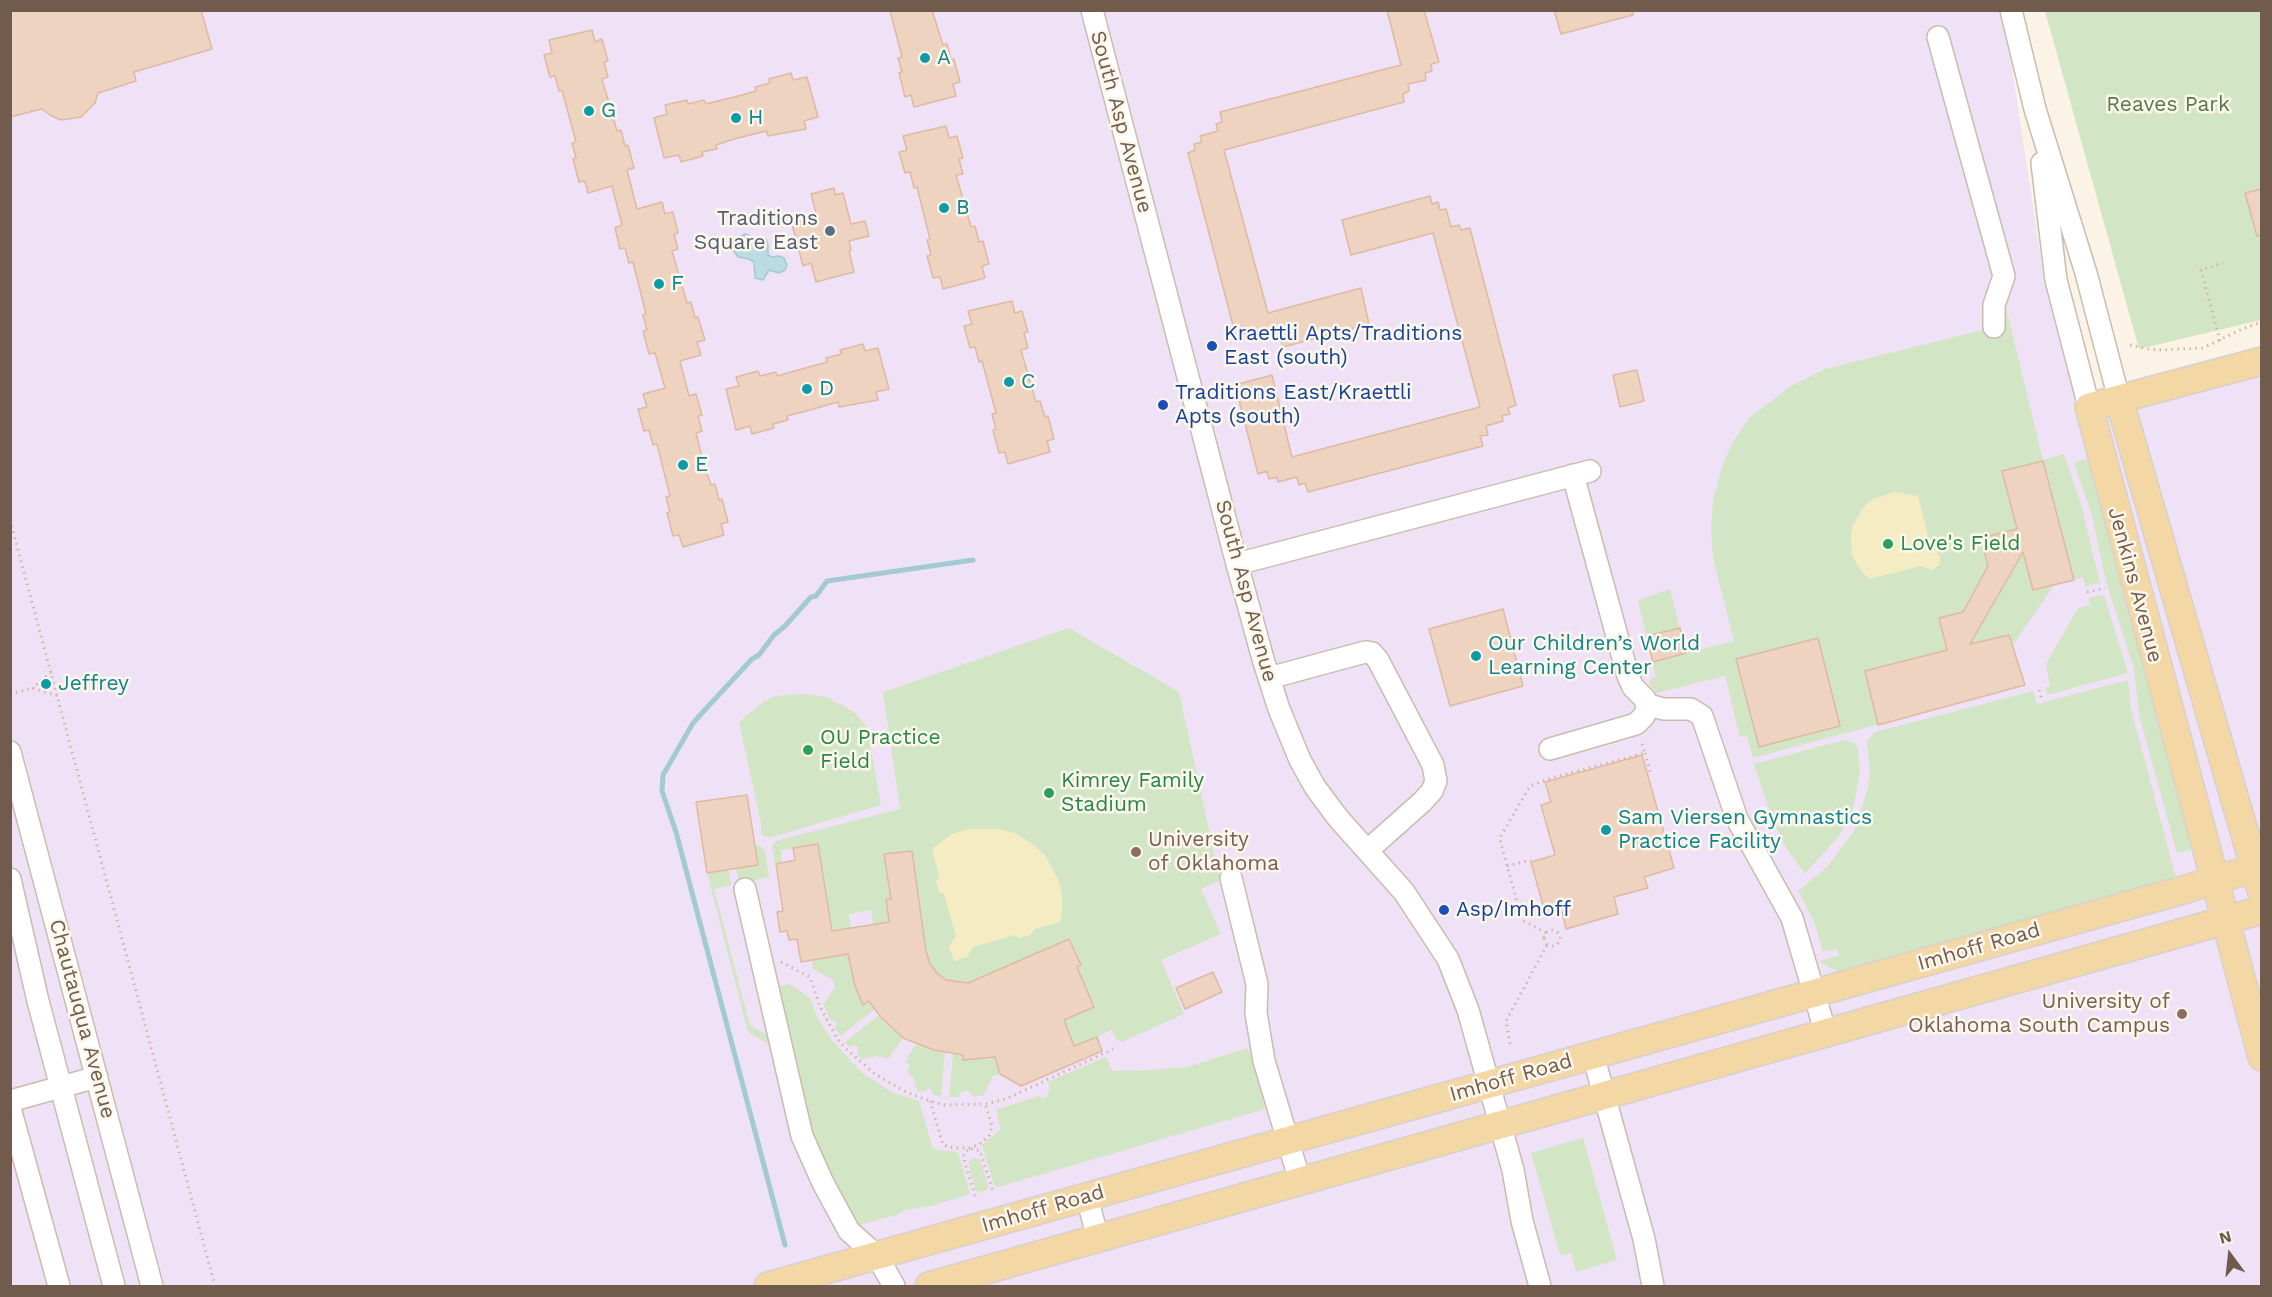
<!DOCTYPE html>
<meta charset="utf-8">
<style>
body{margin:0}
#map{position:relative;width:2272px;height:1297px;overflow:hidden;background:#faf3e6;font-family:"Work Sans",sans-serif}
canvas{display:block}
.frame{position:absolute;inset:0;border:12px solid #715b4d;pointer-events:none}
.north{position:absolute;left:2200px;top:1225px;width:60px;height:60px;-webkit-text-stroke:4px #fdf7eb;paint-order:stroke;rotate:345deg;font-size:16px;font-weight:700;line-height:24px;text-align:center;color:#715b4d}
.north::after{content:'';display:block;margin:auto;width:21px;height:27px;background:#715b4d;clip-path:polygon(50% 0,100% 100%,50% 72%,0 100%)}
</style>
<div id="map">
<canvas width="2272" height="1297"></canvas>
<div class="frame"></div>
<div class="north">N</div>
</div>
<script>
const ctx = document.querySelector('canvas').getContext('2d');
ctx.lineJoin = 'round';
function paint(path, color) { ctx.fillStyle = color; ctx.fill(path, 'evenodd'); }
const poly = rows => new Path2D(rows.map(r => 'M' + r).join(''));
function stroke(path, color, width, dash) { ctx.strokeStyle = color; ctx.lineWidth = width; ctx.lineCap = dash ? 'butt' : 'round'; ctx.setLineDash(dash || []); ctx.stroke(path); }
function write(font, color, halo, rows, align = 'center') {
  ctx.font = font + ' "Work Sans",sans-serif'; ctx.lineWidth = 5; ctx.setLineDash([]); ctx.textBaseline = 'middle'; ctx.strokeStyle = halo; ctx.fillStyle = color; for (const [text, x, y, turn = 0] of rows) {
    ctx.save(); ctx.translate(x, y); ctx.rotate((+turn || 0) * Math.PI / 180); ctx.textAlign = isNaN(turn) ? turn : align; if (halo) ctx.strokeText(text, 0, 0); ctx.fillText(text, 0, 0); ctx.restore();
  }
}
const education = poly([
 [10,11,2000,11,2008,42,2045,286,2080,416,2261,370,2261,1286,11,1286]
]);
const green = poly([
 [2045,11,2261,11,2261,320,2139,349],
 [2004,308,2006,308,2043,460,2064,454,2082,508,2100,583,2085,586,2083,577,2054,585,2012,646,2025,685,1753,758,1747,736,1740,737,1725,676,1656,693,1649,683,1651,678,1656,677,1638,600,1670,589,1686,653,1734,641,1713,558,1711,529,1713,500,1722,467,1734,440,1749,418,1791,386,1825,369,2002,325],
 [2090,458,2193,849,2177,853,2139,715,2134,669,2107,585,2091,513,2074,463],
 [2104,595,2128,673,2047,695,2045,688,2050,686,2046,664,2078,608,2090,605,2088,598],
 [1069,628,1179,692,1220,880,1201,889,1221,934,1161,960,1184,1014,1122,1042,1116,1039,1112,1030,1074,1046,1067,1028,1000,1074,993,1076,984,1095,974,1097,968,1091,964,1091,960,1093,959,1097,949,1097,953,1053,963,1054,964,1060,983,1058,1002,1053,1020,1039,1094,1007,1085,985,1027,1010,1040,982,1081,965,1069,940,968,983,946,980,937,973,930,964,926,951,912,851,884,854,891,899,886,899,889,922,873,924,871,910,849,914,853,947,846,948,855,986,863,1004,869,1001,875,1009,840,1036,835,1028,837,1022,831,1020,823,1005,835,987,833,980,813,969,812,960,836,956,818,844,781,850,782,862,775,864,772,847,774,842,783,839,900,809,883,692],
 [2128,680,2131,709,2176,878,1846,972,1835,970,1819,961,1839,955,1837,949,1823,952,1814,921,1798,891,1827,867,1852,834,1857,824,1868,787,1870,770,1867,744,1868,740,1875,732,2033,691,2037,704],
 [804,694,826,697,840,704,855,713,867,727,881,805,769,838,761,834,761,823,739,722,763,702,776,696],
 [1844,740,1855,743,1858,749,1860,773,1852,813,1838,837,1805,874,1785,846,1772,818,1754,764],
 [759,845,765,851,769,877,739,883,736,868,758,865,755,846],
 [726,870,729,872,731,885,714,889,750,1025,775,1040,785,1099,768,1044,748,1032,708,876,708,872],
 [790,984,811,999,816,1015,831,1039,861,1072,893,1093,919,1101,933,1149,958,1152,970,1194,931,1206,904,1210,897,1215,855,1226,816,1150,787,1032,779,986],
 [879,1015,903,1038,888,1059,877,1056,862,1059,857,1055,858,1047,854,1045,849,1047,845,1042],
 [916,1044,945,1053,941,1096,934,1095,930,1088,923,1092,917,1091,914,1079,907,1071,910,1065,905,1062],
 [1247,1048,1249,1050,1265,1109,1002,1186,997,1187,994,1185,982,1145,1001,1129,996,1110,1038,1096,1044,1098,1047,1096,1050,1089,1048,1082,1106,1057,1112,1071,1152,1070,1187,1067],
 [1583,1138,1617,1260,1576,1272,1571,1253,1560,1255,1531,1153],
 [973,1158,980,1159,988,1186,987,1190,982,1192,975,1190,968,1162]
]);
const sand = poly([
 [1895,492,1918,496,1931,548,1937,551,1941,560,1938,566,1932,570,1920,566,1869,579,1861,571,1852,555,1851,536,1852,527,1864,506,1873,499],
 [968,829,999,829,1015,833,1034,845,1045,855,1058,879,1062,895,1062,909,1060,922,1034,929,1031,935,1019,938,1015,935,973,947,967,957,954,961,949,946,956,936,944,894,939,892,936,881,939,876,932,849,952,834]
]);
const water = poly([
 [745,234,749,235,748,242,751,245,760,238,766,239,768,244,768,255,772,257,779,256,784,258,787,265,785,270,779,273,769,270,763,280,755,278,754,262,749,259,738,257,733,250,735,239,745,234]
]);
const stream = poly([
 [785,1245,676,832,662,791,663,775,693,723,702,713,752,659,759,655,774,635,785,626,811,597,816,596,827,581,973,560]
]);
const building = poly([
 [10,10,201,10,212,49,134,72,136,81,98,93,95,103,81,117,61,120,50,115,42,109,10,117,10,10],
 [890,10,932,10,943,45,947,44,951,60,954,59,960,82,953,84,956,96,914,107,911,95,905,97,899,73,902,72,898,58,902,57,890,10],
 [1387,10,1424,10,1439,62,1431,64,1432,71,1425,73,1426,80,1408,84,1409,91,1403,94,1404,102,1224,150,1268,313,1361,288,1369,324,1283,347,1280,339,1274,341,1271,333,1254,338,1251,331,1243,334,1242,326,1234,329,1188,153,1195,150,1194,144,1202,142,1200,136,1218,131,1216,124,1222,122,1220,112,1401,65,1387,10],
 [1554,10,1632,10,1633,15,1561,34,1554,10],
 [592,30,595,42,602,39,608,61,604,62,608,77,602,79,617,131,621,130,625,146,628,145,634,168,627,170,637,209,662,202,665,214,673,212,678,233,674,234,678,249,672,251,687,303,691,302,695,318,698,317,705,340,697,342,701,355,680,361,689,396,696,394,702,415,698,416,702,431,696,433,705,469,711,485,715,484,719,500,722,499,728,522,721,524,724,535,683,547,679,535,673,536,667,513,670,512,666,497,670,496,657,444,653,445,649,430,644,431,638,409,647,407,643,394,665,388,655,353,649,354,643,331,647,330,643,315,646,314,633,262,629,263,625,248,620,249,615,228,622,225,612,186,588,193,585,181,579,182,573,159,576,158,572,143,576,142,562,90,559,91,555,76,550,77,544,55,552,53,549,40,592,30],
 [791,73,793,80,807,77,818,117,804,121,806,129,768,136,766,131,734,139,716,145,717,149,702,152,703,156,681,162,679,155,664,158,654,118,667,114,665,105,687,100,688,104,704,100,706,104,738,96,756,91,755,87,770,83,769,79,791,73],
 [946,126,949,138,957,136,963,158,959,159,963,174,956,175,971,227,975,226,979,242,983,241,989,264,982,266,985,278,943,289,940,277,933,278,927,256,931,255,927,240,930,239,917,187,914,188,910,172,905,173,899,152,907,150,903,136,946,126],
 [834,188,835,195,843,193,851,224,865,221,869,236,849,241,851,250,849,251,854,272,816,282,811,263,803,266,792,224,817,217,811,194,834,188],
 [2262,189,2262,235,2257,236,2245,193,2262,189],
 [1430,196,1432,204,1438,202,1440,210,1446,209,1451,227,1459,225,1461,230,1470,228,1516,405,1508,408,1510,414,1502,416,1503,421,1486,426,1488,435,1480,436,1483,446,1308,492,1305,483,1299,485,1297,477,1278,482,1277,477,1269,479,1267,471,1258,474,1235,385,1272,375,1292,457,1480,407,1433,233,1351,255,1342,220,1430,196],
 [1012,301,1015,313,1022,311,1028,332,1024,333,1028,348,1021,350,1036,402,1040,401,1045,417,1048,416,1054,439,1047,441,1050,452,1008,464,1005,452,999,453,993,430,996,429,992,414,996,413,982,361,979,362,975,347,970,348,964,326,972,324,968,311,1012,301],
 [863,344,865,351,878,348,889,389,876,392,878,400,839,407,838,402,806,411,787,416,788,420,773,424,774,428,752,434,750,426,736,430,726,389,739,386,736,377,758,371,760,376,776,372,777,376,827,362,826,358,841,354,840,350,863,344],
 [1637,370,1644,401,1620,407,1613,375,1637,370],
 [2043,461,2074,580,2033,590,2023,552,1970,644,2009,635,2025,685,1878,725,1865,671,1947,650,1939,618,1963,612,1988,566,1981,538,2017,529,2002,471,2043,461],
 [1503,609,1523,686,1450,706,1429,629,1503,609],
 [1680,628,1686,653,1653,662,1646,636,1680,628],
 [1818,638,1840,726,1759,747,1736,659,1818,638],
 [1642,755,1674,868,1644,877,1648,888,1614,897,1618,914,1566,929,1562,912,1546,916,1531,862,1555,855,1541,805,1551,802,1545,782,1642,755],
 [747,795,758,865,707,873,696,802,747,795],
 [818,844,832,931,889,922,886,899,891,899,884,854,912,851,926,951,930,964,937,973,946,980,968,983,1069,939,1081,965,1077,967,1094,1007,1064,1020,1074,1046,1097,1037,1102,1051,1021,1086,1000,1074,995,1057,963,1060,963,1055,934,1050,903,1038,879,1015,869,1001,863,1005,855,986,848,954,801,962,797,939,789,940,787,931,780,932,777,912,783,911,776,864,795,860,793,848,818,844],
 [1213,972,1222,992,1185,1009,1176,988,1213,972]
]);
const path = poly([
 [2220,341,2201,270,2223,263],
 [2130,345,2148,349,2163,350,2203,348,2242,329,2262,322],
 [10,520,215,1286],
 [2087,592,2105,588],
 [51,672,33,688,57,696],
 [2039,690,2042,700],
 [10,694,33,688],
 [1645,753,1650,772],
 [1507,866,1531,860],
 '1544 938a8 8 0 1 1 16 0a8 8 0 1 1-16 0Z',
 [1546,933,1522,920,1500,840,1501,836,1530,786,1551,778,1645,753,1641,741],
 [781,962,810,977,820,1007,838,1040,846,1049,875,1074,906,1092,930,1101,945,1105,985,1104,1006,1099,1113,1049],
 [1510,1044,1506,1021,1547,945],
 [930,1101,943,1145,954,1148,969,1148,980,1144,989,1136,992,1125,985,1104],
 [975,1196,963,1156,969,1148,980,1151,993,1191],
 [1630,1286,1631,1286]
]);
const minor = poly([
 [1092,10,1237,564,1263,659,1279,709,1300,760,1315,787,1338,818,1404,892,1448,959,1468,1010,1513,1170,1522,1221,1540,1286],
 [2011,10,2035,109,2086,273,2119,399],
 [1938,37,2004,276,1994,305,1994,327],
 [2042,163,2056,280,2089,407],
 [1237,564,1590,471],
 [1269,678,1365,652,1372,653,1378,660,1433,765,1436,781,1432,791,1422,802,1368,850],
 [1646,704,1663,709,1691,709,1702,716,1737,819,1792,918,1826,1034],
 [1550,749,1636,724,1644,716,1647,709,1645,699,1633,687,1628,676,1573,475],
 [10,752,152,1286],
 [1231,878,1257,984,1256,1013,1264,1061,1300,1181],
 [10,879,38,1001,114,1286],
 [745,889,802,1136,823,1183,849,1231,877,1256,894,1286],
 [1593,1055,1644,1239,1653,1286],
 [10,1101,97,1077],
 [10,1108,59,1286],
 [1087,1197,1098,1239]
]);
const major = poly([
 [2262,361,2089,407,2262,1057],
 [2119,399,2262,893],
 [768,1286,2183,890,2254,868],
 [929,1286,2262,910]
]);
const markers = [
 [925,58,6,"#0f9aa8"],
 [589,111,6,"#0f9aa8"],
 [736,118,6,"#0f9aa8"],
 [944,208,6,"#0f9aa8"],
 [830,231,6,"#5c6f8a"],
 [659,284,6,"#0f9aa8"],
 [1212,346,6,"#1a4fb4"],
 [1009,382,6,"#0f9aa8"],
 [807,389,6,"#0f9aa8"],
 [1163,405,6,"#1a4fb4"],
 [683,465,6,"#0f9aa8"],
 [1888,544,6,"#2e9e5b"],
 [1476,656,6,"#0f9aa8"],
 [46,684,6,"#0f9aa8"],
 [808,750,6,"#2e9e5b"],
 [1049,793,6,"#2e9e5b"],
 [1606,830,6,"#0f9aa8"],
 [1136,852,6,"#8d6e63"],
 [1444,910,6,"#1a4fb4"],
 [2182,1014,6,"#8d6e63"]
];
const cultureNames = [
 ["A",937,58],
 ["G",601,111],
 ["H",748,118],
 ["B",956,208],
 ["F",671,284],
 ["C",1021,382],
 ["D",819,389],
 ["E",695,465],
 ["Our Children’s World",1488,644],
 ["Learning Center",1488,668],
 ["Jeffrey",58,684],
 ["Sam Viersen Gymnastics",1618,818],
 ["Practice Facility",1618,842]
];
const parkNames = [
 ["Reaves Park",2168,105]
];
const streetNames = [
 ["South Asp Avenue",1121,122,75],
 ["Jenkins Avenue",2135,585,75],
 ["South Asp Avenue",1246,591,75],
 ["Imhoff Road",1979,947,-16],
 ["Chautauqua Avenue",82,1019,75],
 ["Imhoff Road",1511,1078,-16],
 ["Imhoff Road",1043,1209,-16]
];
const serviceNames = [
 ["Traditions",818,219],
 ["Square East",818,243]
];
const transitNames = [
 ["Kraettli Apts/Traditions",1224,334],
 ["East (south)",1224,358],
 ["Traditions East/Kraettli",1175,393],
 ["Apts (south)",1175,417],
 ["Asp/Imhoff",1456,910]
];
const leisureNames = [
 ["Love's Field",1900,544],
 ["OU Practice",820,738],
 ["Field",820,762],
 ["Kimrey Family",1061,781],
 ["Stadium",1061,805]
];
const educationNames = [
 ["University",1148,840],
 ["of Oklahoma",1148,864],
 ["University of",2170,1002,"right"],
 ["Oklahoma South Campus",2170,1026,"right"]
];
paint(education, '#f0e2f6');
paint(green, '#d2e6c5');
paint(sand, '#f6ecc3');
paint(water, '#bcdbe2');
stroke(water, '#a3cad3', 1.5);
stroke(stream, '#a3cad3', 5);
paint(building, '#edd3c0');
stroke(building, '#debaa2', 1.5);
stroke(minor, '#cbbbad', 24);
stroke(major, '#d7d1cd', 30);
stroke(path, '#d2b6a3', 3, [1.5, 4.5]);
stroke(minor, '#fff', 21);
stroke(major, '#f3d7a4', 27);
for (const [x, y, r, color] of markers) { const dot = new Path2D(); dot.arc(x, y, r, 0, 2 * Math.PI); ctx.fillStyle = color; ctx.fill(dot); stroke(dot, '#fdf7eb', 2); }
write('21px', '#0d838f', '#fdf7eb', cultureNames, 'left');
write('21px', '#567b49', '#fdf7eb', parkNames);
write('21px', '#715b4d', '#fdf7eb', streetNames);
write('21px', '#4e5e75', '#fdf7eb', serviceNames, 'right');
write('21px', '#164399', '#fdf7eb', transitNames, 'left');
write('21px', '#27864d', '#fdf7eb', leisureNames, 'left');
write('21px', '#785e54', '#fdf7eb', educationNames, 'left');
</script>
